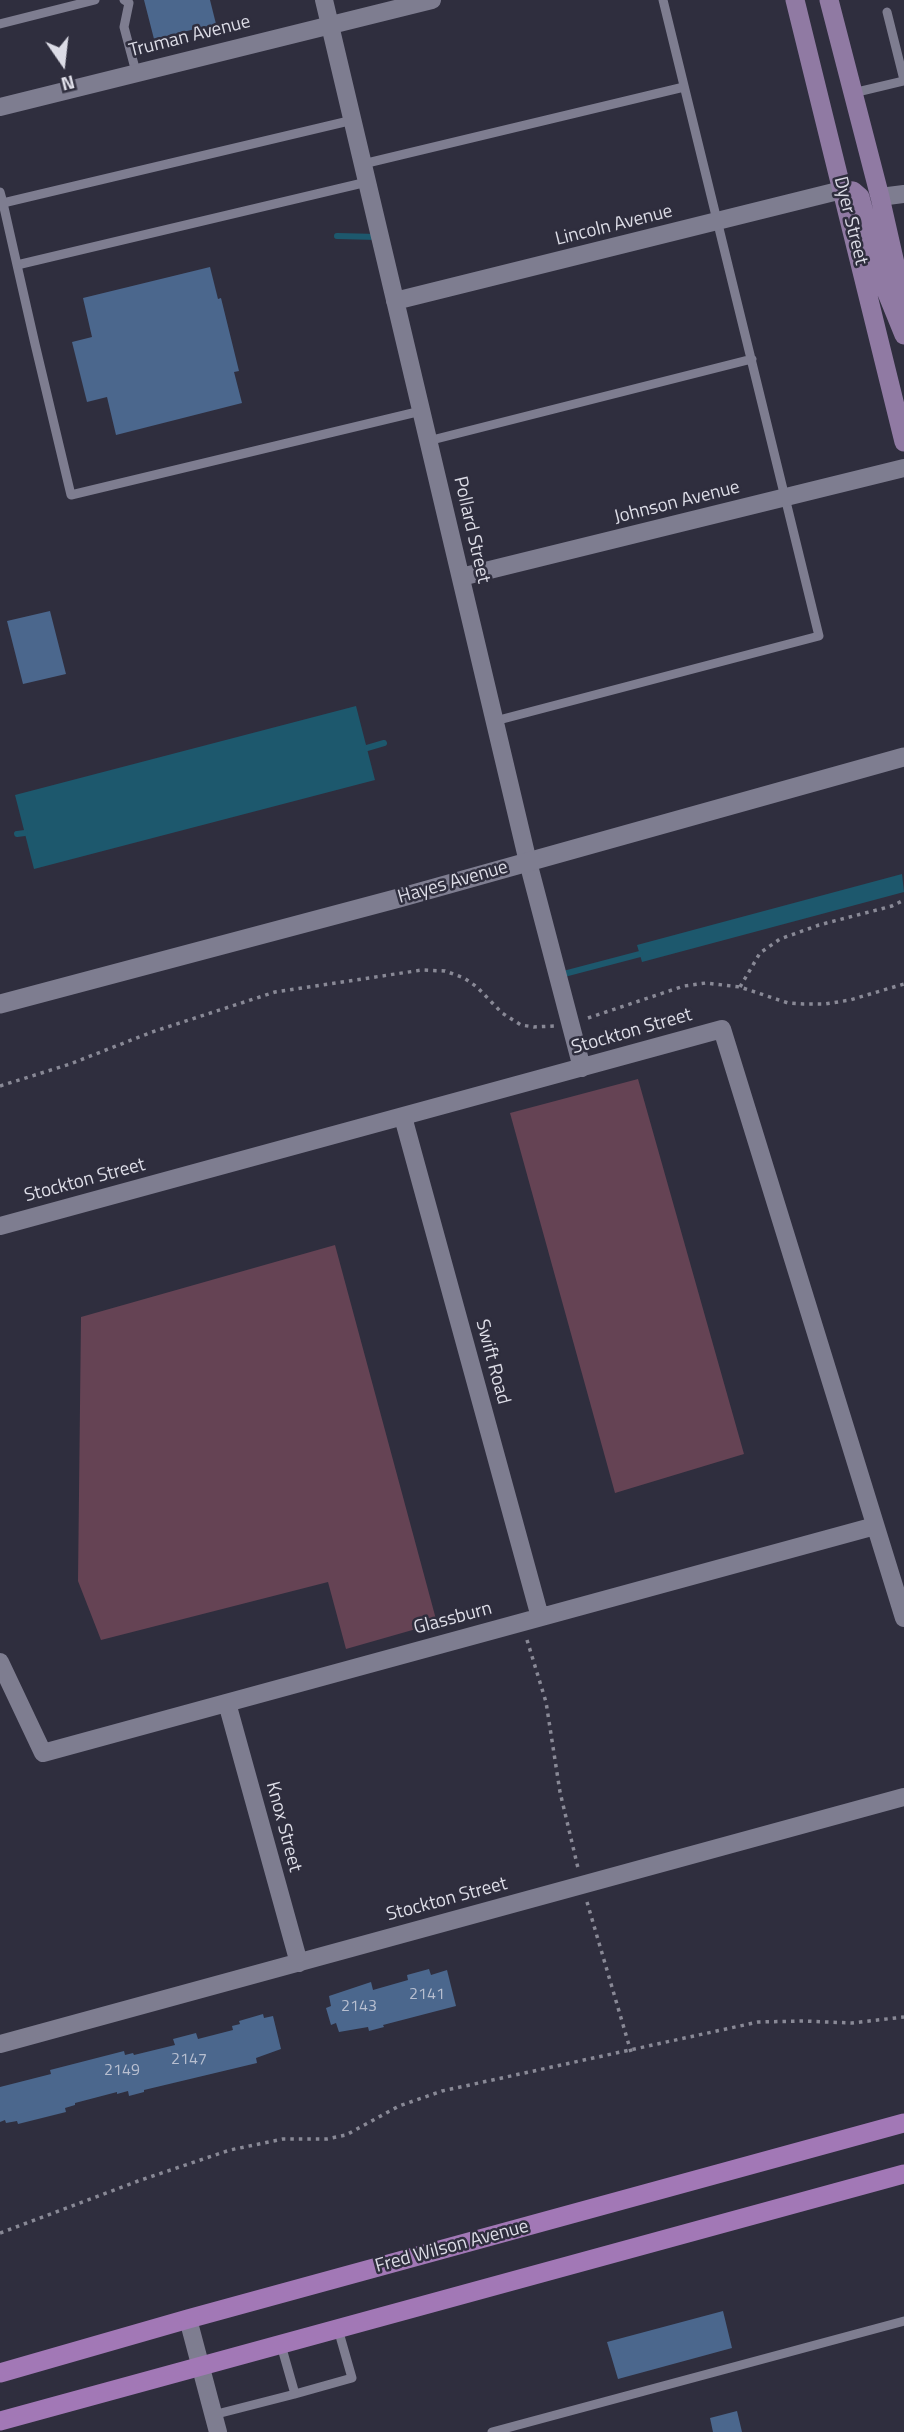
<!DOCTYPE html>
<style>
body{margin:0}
#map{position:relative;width:904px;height:2432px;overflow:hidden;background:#2f2e3e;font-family:"Titillium Web",sans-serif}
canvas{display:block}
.north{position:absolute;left:28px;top:28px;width:70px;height:70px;-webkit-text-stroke:5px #2f2e3e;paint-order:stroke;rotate:166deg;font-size:19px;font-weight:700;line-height:28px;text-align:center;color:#dcdce6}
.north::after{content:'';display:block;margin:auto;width:24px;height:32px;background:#dcdce6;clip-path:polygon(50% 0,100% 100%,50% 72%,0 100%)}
</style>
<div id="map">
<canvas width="904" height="2432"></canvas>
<div class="north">N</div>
</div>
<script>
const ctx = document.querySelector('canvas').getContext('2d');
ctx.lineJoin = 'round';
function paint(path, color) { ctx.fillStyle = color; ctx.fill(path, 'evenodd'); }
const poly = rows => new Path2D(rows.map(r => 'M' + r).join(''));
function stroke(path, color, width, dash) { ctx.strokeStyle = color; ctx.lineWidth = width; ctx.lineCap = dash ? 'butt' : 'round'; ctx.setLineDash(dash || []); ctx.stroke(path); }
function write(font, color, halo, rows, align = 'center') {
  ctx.font = font + ' "Titillium Web",sans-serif'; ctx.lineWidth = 5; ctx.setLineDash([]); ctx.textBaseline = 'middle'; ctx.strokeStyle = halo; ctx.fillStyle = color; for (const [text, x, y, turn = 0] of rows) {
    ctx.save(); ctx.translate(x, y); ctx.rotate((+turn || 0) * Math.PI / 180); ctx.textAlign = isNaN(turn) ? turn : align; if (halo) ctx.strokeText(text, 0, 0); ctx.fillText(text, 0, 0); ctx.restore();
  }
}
const green = poly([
 [638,1079,744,1454,615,1493,510,1113],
 [335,1245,437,1623,346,1649,328,1582,101,1640,78,1581,81,1317]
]);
const water = poly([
 [356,706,375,780,34,869,15,795],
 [902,874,904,892,642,962,637,945]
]);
const stream = poly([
 [337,236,378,237],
 [367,748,384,743],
 [17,834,25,833],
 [560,975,640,954]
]);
const building = poly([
 [144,0,210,0,216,24,154,39],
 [210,267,218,299,221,298,239,371,234,372,242,403,116,435,107,397,87,402,72,342,92,337,83,298],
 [50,611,66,674,23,684,7,621],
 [429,1969,431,1975,447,1970,456,2006,383,2025,384,2027,369,2031,368,2027,339,2032,336,2023,331,2025,326,2008,331,2006,329,1996,371,1982,373,1990,408,1980,407,1975],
 [263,2014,264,2018,273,2016,281,2049,256,2058,257,2063,144,2090,144,2092,129,2096,128,2091,117,2094,117,2092,75,2103,75,2105,65,2108,66,2112,18,2124,17,2121,6,2123,5,2120,0,2122,0,2087,51,2074,50,2070,124,2051,125,2055,133,2053,134,2055,175,2045,173,2039,196,2033,198,2039,233,2030,232,2026,240,2024,239,2021],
 [723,2311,732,2348,618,2379,607,2342],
 [737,2411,742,2432,713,2432,710,2418]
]);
const path = poly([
 [740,987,760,953,780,939,819,925,892,906,904,900],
 [588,1018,684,986,706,983,740,987,788,1003,803,1004,825,1004,850,1000,904,984],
 [0,1086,70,1064,152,1032,275,992,422,970,445,971,464,978,477,987,502,1013,521,1025,534,1027,554,1026],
 [527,1640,546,1702,560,1792,578,1868],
 [587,1902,631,2052],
 [0,2233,138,2181,230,2150,283,2139,327,2139,346,2135,399,2106,442,2091,758,2022,803,2021,852,2023,904,2017]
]);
const service = poly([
 [124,0,129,3,124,27,136,72],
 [887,12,904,80],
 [0,24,95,0],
 [853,93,904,81],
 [363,164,684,87],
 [367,182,17,265,35,344,71,495,421,411],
 [0,192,3,203],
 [17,265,3,203,353,120],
 [428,441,752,359],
 [495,721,819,636,663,0],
 [295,2394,352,2378,338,2329],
 [213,2415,295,2394,281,2345],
 [492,2432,904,2321]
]);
const minor = poly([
 [324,0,528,862,582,1068],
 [0,107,432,0],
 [880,197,904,194],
 [395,301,842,190],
 [461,577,904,468],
 [403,1117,540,1617],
 [0,1226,722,1029,904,1618],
 [0,1662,43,1753,875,1526],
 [227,1703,299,1963],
 [0,2044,904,1797],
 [188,2319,218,2432]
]);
const tertiary = poly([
 [0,1004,399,898,904,757]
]);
const secondary = poly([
 [795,0,904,442],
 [829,0,880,197,904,303],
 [842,190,853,191,860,197,882,281,904,335]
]);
const primary = poly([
 [0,2373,188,2319,904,2123],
 [0,2421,904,2174]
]);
const numberNames = [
 ["2141",427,1995],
 ["2143",359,2007],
 ["2147",189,2060],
 ["2149",122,2071]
];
const streetNames = [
 ["Truman Avenue",190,37,-14],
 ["Dyer Street",850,221,76],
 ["Lincoln Avenue",614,226,-14],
 ["Johnson Avenue",677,503,-14],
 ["Pollard Street",471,530,77],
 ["Hayes Avenue",453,883,-16],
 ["Stockton Street",632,1032,-16],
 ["Stockton Street",85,1181,-15],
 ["Swift Road",492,1362,75],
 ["Glassburn",453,1619,-15],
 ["Knox Street",283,1827,75],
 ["Stockton Street",447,1900,-15],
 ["Fred Wilson Avenue",452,2247,-15]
];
paint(green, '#654354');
paint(water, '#1d586d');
stroke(stream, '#1d586d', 6);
paint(building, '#4b678d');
stroke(path, '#898996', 3.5, [3.5, 5]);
stroke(service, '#7e7d90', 9);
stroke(minor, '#7e7d90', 18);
stroke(tertiary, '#7e7d90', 19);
stroke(secondary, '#907aa3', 19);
stroke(primary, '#a278b6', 19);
write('16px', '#b8bfd0', null, numberNames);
write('19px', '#dcdce6', '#2f2e3e', streetNames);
</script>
